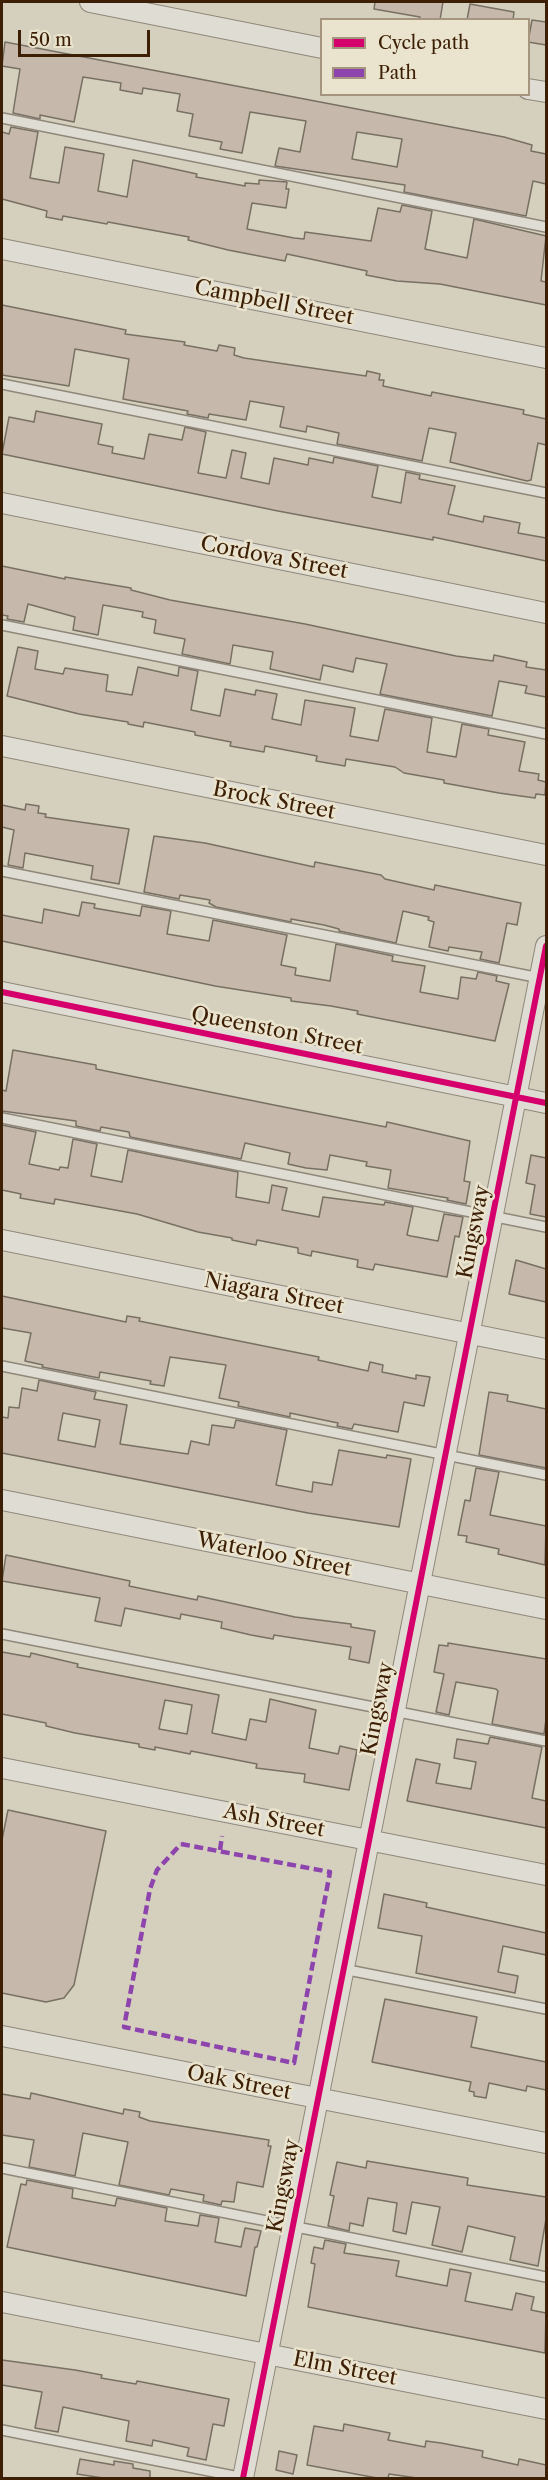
<!DOCTYPE html>
<style>
body{margin:0}
#map{position:relative;width:548px;height:2480px;overflow:hidden;background:#d5d0be;font-family:"Libre Caslon Text",serif}
canvas{display:block}
.frame{position:absolute;inset:0;border:3px solid #3d1f06;pointer-events:none}
.legend{position:absolute;left:320px;top:18px;width:210px;height:78px;box-sizing:border-box;background:#eae4ce;border:2px solid #a5957e;margin:0;padding:8px 10px;list-style:none;font-size:18px;color:#3d1f06}
.legend li{display:flex;align-items:center;gap:12px;height:30px}
.legend b{width:30px;border:2px solid #a5957e}
.scale{position:absolute;left:18px;top:30px;width:132px;height:27px;box-sizing:border-box;border:3px solid #3d1f06;border-top:0;padding-left:8px;font-size:18px;line-height:21px;white-space:nowrap;color:#3d1f06;-webkit-text-stroke:4px #eae4ce;paint-order:stroke}
</style>
<div id="map">
<canvas width="548" height="2480"></canvas>
<div class="frame"></div>
<ul class="legend">
<li><b style="height:8px;background:#d6006c"></b>Cycle path</li>
<li><b style="height:8px;background:#8e44ad"></b>Path</li>
</ul>
<div class="scale">50 m</div>
</div>
<script>
const ctx = document.querySelector('canvas').getContext('2d');
ctx.lineJoin = 'round';
function paint(path, color) { ctx.fillStyle = color; ctx.fill(path, 'evenodd'); }
const poly = rows => new Path2D(rows.map(r => 'M' + r).join(''));
function stroke(path, color, width, dash) { ctx.strokeStyle = color; ctx.lineWidth = width; ctx.lineCap = dash ? 'butt' : 'round'; ctx.setLineDash(dash || []); ctx.stroke(path); }
function write(font, color, halo, rows, align = 'center') {
  ctx.font = font + ' "Libre Caslon Text",serif'; ctx.lineWidth = 5; ctx.setLineDash([]); ctx.textBaseline = 'middle'; ctx.strokeStyle = halo; ctx.fillStyle = color; for (const [text, x, y, turn = 0] of rows) {
    ctx.save(); ctx.translate(x, y); ctx.rotate((+turn || 0) * Math.PI / 180); ctx.textAlign = isNaN(turn) ? turn : align; if (halo) ctx.strokeText(text, 0, 0); ctx.fillText(text, 0, 0); ctx.restore();
  }
}
const building = poly([
 [375,2,443,2,440,20,419,20,420,17,374,9,375,2],
 [470,4,514,12,513,20,467,20,470,4],
 [532,20,546,22,546,45,528,42,532,20],
 [5,42,504,137,532,145,531,151,546,154,546,184,533,181,526,216,404,192,405,185,275,166,279,148,300,152,306,121,250,112,242,153,220,149,222,142,189,136,193,114,177,111,180,94,143,88,142,94,120,90,121,83,83,77,74,122,40,115,40,119,13,113,20,69,2,66,5,42],
 [357,132,402,139,397,167,352,159,357,132],
 [11,127,38,132,30,178,59,183,65,147,104,154,98,191,127,197,133,160,197,174,196,177,245,186,245,183,259,184,259,180,287,182,286,189,289,189,286,208,252,203,247,229,294,238,304,239,305,232,371,241,378,208,400,212,402,205,432,211,425,249,438,252,467,258,474,219,546,236,541,281,546,282,546,305,440,284,397,281,366,275,367,271,287,254,285,261,228,250,188,240,189,237,108,222,107,224,63,216,62,220,46,217,47,211,2,199,2,132,9,134,11,127],
 [2,305,126,330,125,334,185,342,184,345,217,351,219,345,235,348,234,355,244,358,366,376,367,371,380,374,379,380,384,380,383,386,431,396,432,392,483,402,524,410,523,414,546,419,546,445,538,443,531,480,527,481,450,462,456,433,429,428,422,461,337,444,339,433,307,426,306,432,280,427,284,407,250,401,246,420,209,414,208,418,187,414,188,411,123,399,129,359,75,349,69,386,2,375,2,305],
 [36,411,102,424,98,444,113,447,112,453,144,459,149,434,182,440,185,427,206,432,198,473,226,478,232,450,246,453,241,478,269,484,274,458,308,465,309,458,333,463,334,457,378,466,372,497,401,503,406,472,420,475,419,479,455,486,448,514,483,522,484,516,520,523,518,533,546,538,546,561,433,537,433,540,278,511,2,454,9,417,34,422,36,411],
 [2,566,65,579,65,577,131,588,131,590,170,600,305,624,456,656,493,661,494,655,527,662,526,667,546,670,546,697,525,693,527,686,499,681,492,716,380,694,387,664,356,658,353,672,323,665,320,680,270,669,273,652,233,645,230,664,182,654,185,639,154,633,156,620,142,617,143,612,103,605,98,635,73,630,75,617,28,604,24,622,7,619,8,616,2,615,2,566],
 [18,647,38,651,35,669,63,674,65,668,108,675,106,691,132,695,138,667,178,676,179,667,198,671,191,710,220,716,225,689,255,695,256,690,277,694,272,719,301,725,305,700,355,708,350,736,378,741,385,709,432,718,427,752,456,757,462,724,489,729,488,735,525,742,519,771,539,774,538,780,546,782,545,795,536,794,535,798,499,793,444,783,444,780,404,773,395,767,346,759,345,766,316,761,317,756,265,746,264,752,230,746,231,742,195,735,195,732,144,722,143,727,128,724,128,722,79,714,7,696,18,647],
 [26,804,39,806,38,813,46,814,45,817,129,829,119,884,91,879,93,866,25,853,23,868,8,865,14,830,2,827,2,805,25,810,26,804],
 [154,836,205,843,314,867,315,862,381,875,385,879,434,890,435,885,521,903,517,925,507,923,499,963,480,959,482,952,449,947,448,951,429,947,434,922,428,920,429,917,403,911,396,943,339,931,339,929,324,925,291,919,291,922,216,907,209,903,210,900,180,895,179,899,144,892,154,836],
 [82,902,95,904,94,908,140,916,142,906,171,911,167,934,209,941,213,920,287,935,281,965,296,968,295,975,330,981,336,944,393,956,392,961,425,966,420,992,458,999,461,977,476,979,478,972,497,976,496,981,509,984,495,1041,357,1014,358,1011,331,1006,291,1001,291,998,215,986,2,941,2,915,42,923,44,909,79,916,82,902],
 [13,1050,96,1065,96,1069,284,1107,386,1127,387,1122,470,1141,464,1181,470,1182,466,1204,447,1200,448,1198,388,1188,391,1170,366,1166,367,1162,330,1155,327,1170,306,1168,288,1164,290,1153,245,1143,241,1159,130,1137,129,1132,101,1127,100,1131,76,1126,76,1121,2,1111,2,1090,6,1091,13,1050],
 [2,1125,36,1132,29,1164,59,1170,60,1167,68,1168,73,1139,97,1144,91,1176,122,1182,128,1150,238,1172,236,1197,269,1203,272,1185,287,1188,282,1210,319,1217,323,1197,384,1205,385,1202,413,1207,407,1235,411,1236,438,1241,444,1214,463,1217,459,1237,455,1236,447,1277,375,1264,373,1270,357,1267,358,1260,312,1251,311,1256,298,1253,298,1248,257,1240,256,1245,232,1240,232,1238,198,1232,137,1214,55,1199,54,1204,20,1198,21,1194,2,1190,2,1125],
 [531,1155,546,1158,546,1217,530,1214,535,1185,526,1183,531,1155],
 [516,1260,546,1269,546,1302,509,1294,516,1260],
 [2,1296,126,1322,127,1316,140,1318,139,1321,319,1357,318,1360,368,1371,370,1362,383,1365,382,1372,416,1379,416,1375,430,1377,424,1406,404,1402,398,1432,354,1424,352,1429,337,1426,338,1423,290,1413,290,1417,238,1406,239,1402,219,1398,226,1365,170,1357,164,1386,150,1384,151,1381,100,1372,99,1378,42,1367,43,1365,25,1361,31,1333,2,1328,2,1296],
 [39,1380,96,1392,94,1399,127,1405,120,1444,188,1454,191,1441,209,1445,212,1425,234,1428,236,1420,287,1430,276,1485,312,1492,313,1482,332,1485,339,1450,386,1458,387,1455,411,1459,399,1527,308,1513,2,1453,2,1417,8,1418,9,1407,19,1408,22,1388,37,1391,39,1380],
 [63,1413,100,1420,95,1447,58,1440,63,1413],
 [489,1392,508,1395,507,1401,546,1409,546,1468,479,1455,489,1392],
 [476,1468,499,1472,490,1515,546,1526,545,1565,498,1554,499,1549,466,1542,467,1536,458,1535,465,1500,470,1501,476,1468],
 [6,1555,130,1581,129,1586,158,1592,197,1600,198,1596,295,1617,351,1624,351,1627,375,1631,369,1663,349,1659,351,1647,274,1635,273,1639,251,1635,221,1628,222,1622,181,1614,180,1619,125,1608,121,1626,95,1621,100,1598,2,1581,6,1555],
 [448,1643,546,1659,546,1719,544,1734,492,1724,498,1691,496,1689,456,1682,449,1715,436,1712,444,1674,434,1672,439,1645,448,1646,448,1643],
 [2,1652,30,1657,31,1653,78,1664,77,1667,219,1695,212,1733,246,1740,250,1719,266,1722,270,1699,316,1710,309,1748,338,1754,340,1746,357,1750,349,1790,304,1782,305,1774,256,1768,257,1764,191,1751,190,1754,155,1747,155,1750,139,1747,139,1744,75,1733,46,1726,46,1723,2,1714,2,1652],
 [165,1700,192,1705,187,1734,159,1729,165,1700],
 [490,1737,542,1747,532,1798,546,1801,546,1828,407,1801,416,1759,440,1764,436,1783,471,1789,476,1762,454,1758,457,1739,488,1744,490,1737],
 [8,1810,106,1831,74,1985,64,1998,46,2002,2,1993,2,1840,8,1810],
 [384,1894,427,1903,426,1907,546,1933,546,1955,503,1946,498,1972,518,1976,515,1993,416,1973,422,1936,378,1928,384,1894],
 [385,1999,477,2017,471,2047,546,2062,546,2090,527,2086,526,2091,489,2083,486,2098,474,2096,474,2092,469,2091,471,2082,372,2062,385,1999],
 [31,2093,123,2114,124,2109,140,2112,139,2117,150,2121,269,2140,268,2146,271,2146,263,2187,237,2182,234,2202,222,2201,221,2205,203,2201,204,2195,171,2189,169,2195,119,2185,128,2142,83,2133,75,2176,29,2167,34,2140,2,2135,2,2094,30,2099,31,2093],
 [367,2161,468,2178,467,2185,546,2197,546,2219,538,2266,510,2260,515,2237,468,2226,462,2252,432,2245,440,2207,412,2202,406,2234,393,2231,397,2203,368,2198,363,2226,350,2223,349,2231,328,2226,334,2196,330,2195,337,2162,366,2168,367,2161],
 [27,2180,73,2189,72,2198,115,2206,117,2198,167,2208,165,2221,198,2226,200,2215,219,2218,215,2242,241,2247,245,2228,261,2231,257,2247,255,2247,246,2296,7,2247,21,2184,26,2185,27,2180],
 [325,2240,346,2244,344,2253,399,2261,396,2276,447,2286,450,2269,471,2273,465,2301,512,2310,516,2293,534,2297,531,2310,546,2313,545,2353,308,2307,315,2264,311,2263,314,2247,323,2249,325,2240],
 [2,2360,75,2370,102,2375,101,2378,136,2384,137,2381,229,2399,224,2426,213,2424,206,2460,187,2456,189,2448,153,2440,152,2446,126,2441,129,2421,63,2407,58,2432,35,2428,42,2392,2,2385,2,2360],
 [344,2424,390,2433,388,2440,425,2447,426,2441,441,2443,483,2451,482,2457,518,2465,519,2459,546,2465,546,2478,417,2478,389,2474,388,2478,377,2478,307,2465,314,2426,343,2431,344,2424],
 [279,2451,297,2455,293,2474,276,2470,279,2451],
 [80,2459,114,2465,114,2461,133,2464,133,2468,150,2471,150,2478,103,2478,77,2474,80,2459]
]);
const service = poly([
 [2,118,546,227],
 [2,384,546,493],
 [2,625,546,734],
 [2,871,540,978],
 [2,1118,546,1227],
 [2,1366,546,1475],
 [2,1634,546,1741],
 [343,1969,546,2009],
 [2,2168,546,2277],
 [2,2430,244,2478]
]);
const minor = poly([
 [90,2,322,48],
 [528,89,546,92],
 [2,249,546,358],
 [2,503,546,613],
 [2,746,546,855],
 [2,992,546,1103],
 [2,1240,546,1349],
 [2,1500,546,1609],
 [2,1768,546,1875],
 [2,2036,546,2143],
 [2,2302,546,2409],
 [243,2478,546,946]
]);
const quiet = poly([
 [181,1844,330,1872,294,2063,124,2027,150,1889,157,1870,181,1844],
 [220,1850,222,1836]
]);
const cycleway = poly([
 [2,992,546,1103],
 [243,2478,546,946]
]);
const streetNames = [
 ["Campbell Street",274,303,11],
 ["Cordova Street",274,558,11],
 ["Brock Street",274,801,11],
 ["Queenston Street",277,1031,11],
 ["Kingsway",474,1232,-79],
 ["Niagara Street",274,1294,11],
 ["Waterloo Street",274,1555,11],
 ["Kingsway",378,1709,-79],
 ["Ash Street",274,1821,11],
 ["Oak Street",239,2083,11],
 ["Kingsway",284,2186,-79],
 ["Elm Street",345,2369,11]
];
paint(building, '#c6b9ac');
stroke(building, '#787063', 1.5);
stroke(service, '#8f877a', 12);
stroke(minor, '#8f877a', 22);
stroke(service, '#dfddd3', 9);
stroke(minor, '#dfddd3', 20);
stroke(quiet, '#8e44ad', 4.5, [9, 4.5]);
stroke(cycleway, '#d6006c', 6);
write('21px', '#3d1f06', '#eae4ce', streetNames);
</script>
